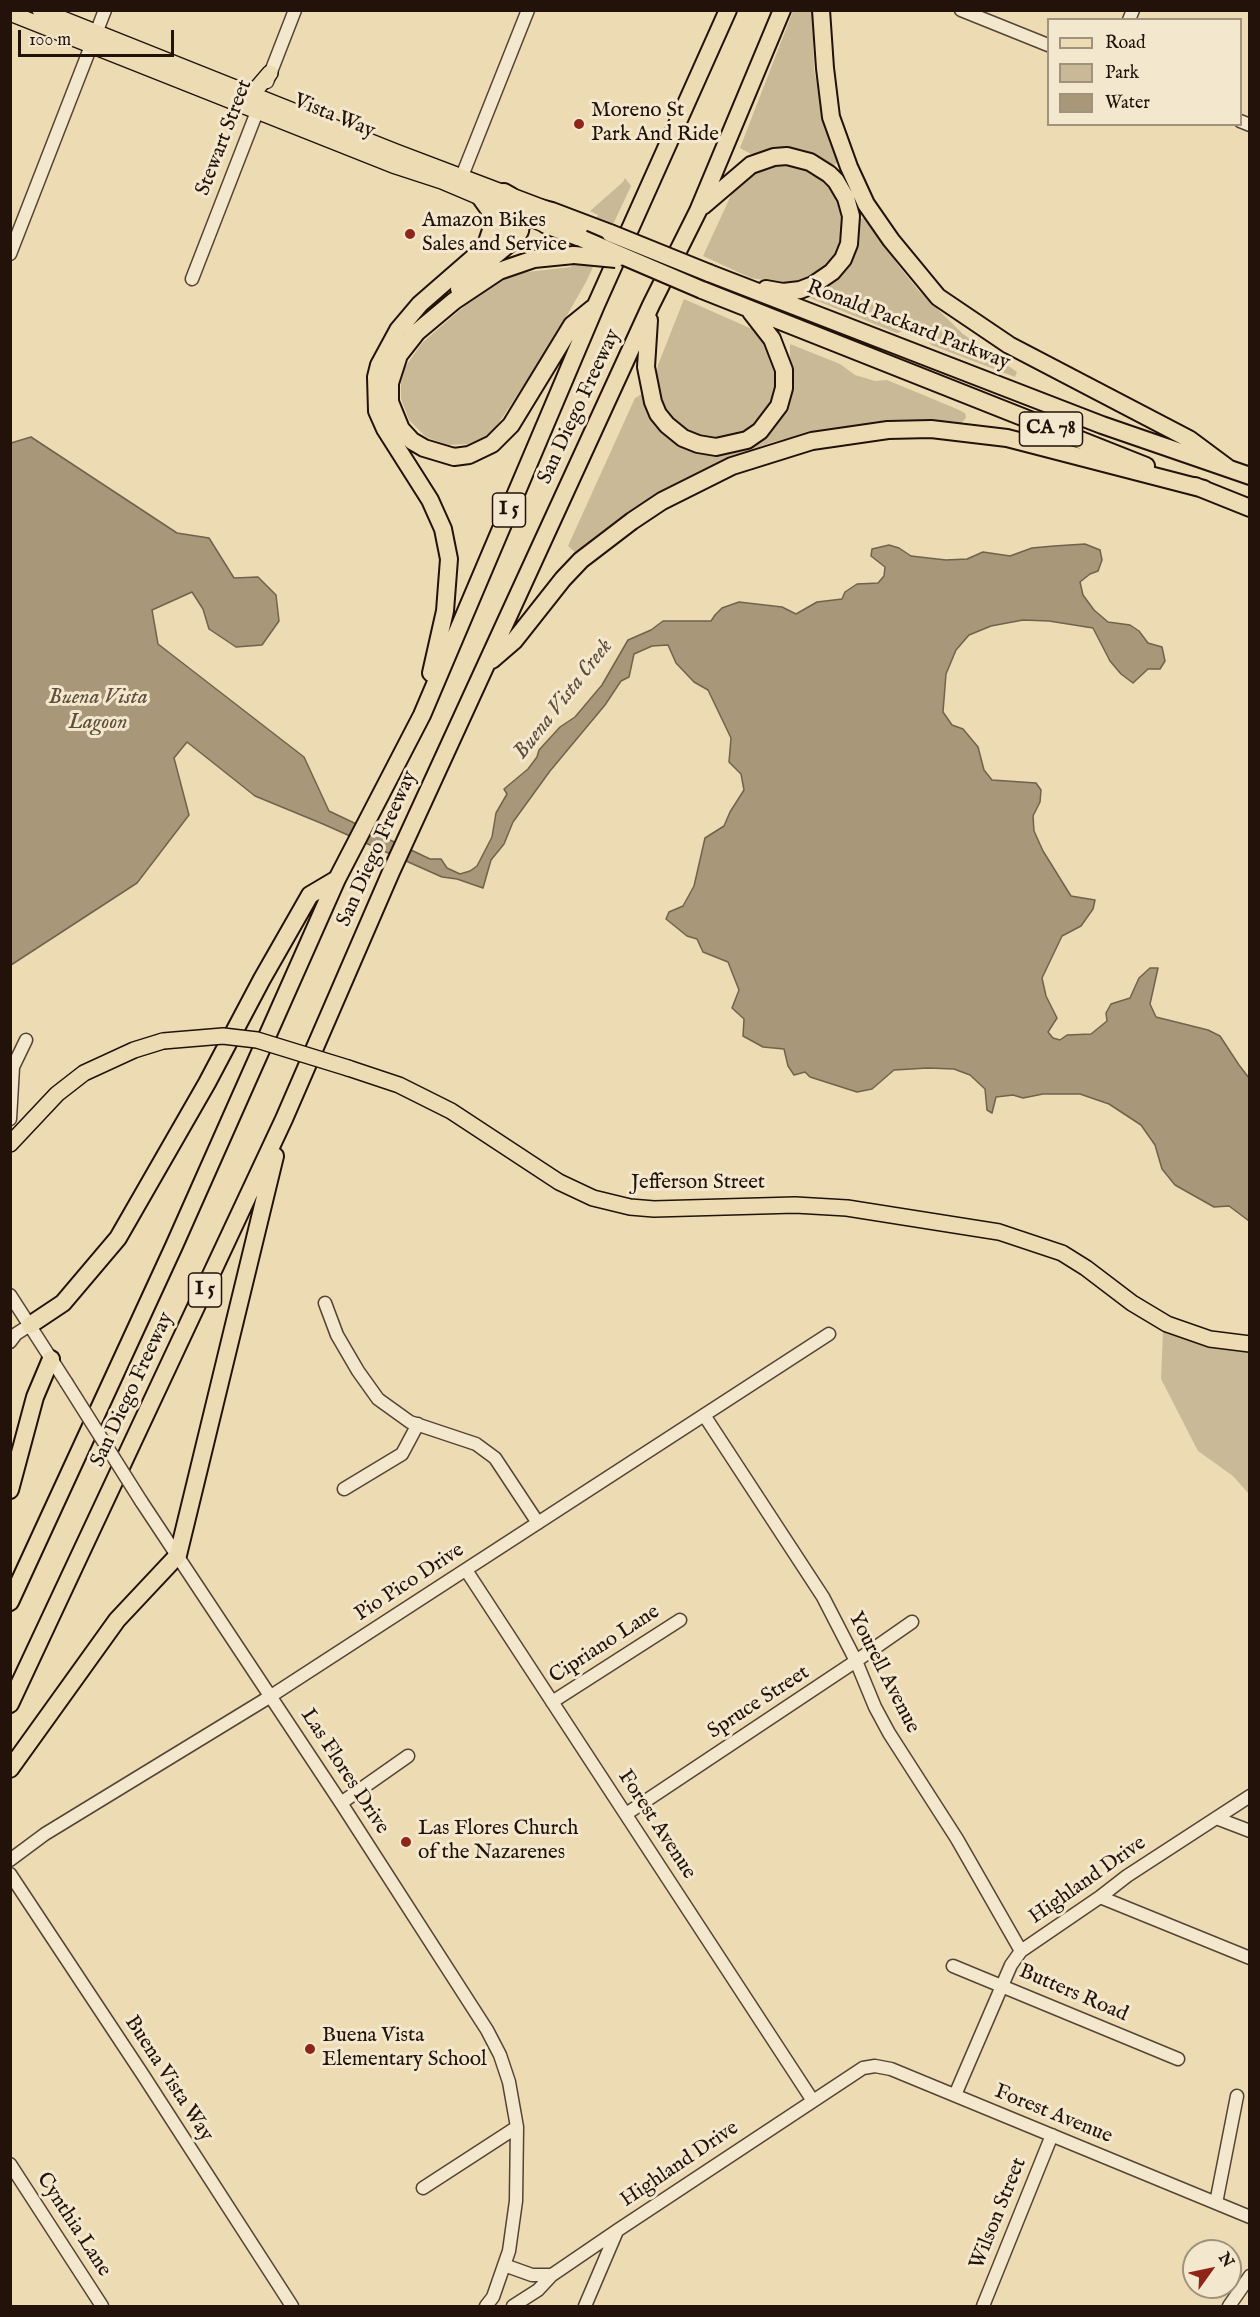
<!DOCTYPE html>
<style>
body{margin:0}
#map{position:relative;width:1260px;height:2317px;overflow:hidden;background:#eddbb3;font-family:"IM FELL English",serif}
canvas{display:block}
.frame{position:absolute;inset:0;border:12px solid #221209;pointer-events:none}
.legend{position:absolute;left:1047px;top:18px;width:195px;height:108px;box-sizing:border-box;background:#f3e8ce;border:2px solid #9f927f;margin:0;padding:8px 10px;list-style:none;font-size:18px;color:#221209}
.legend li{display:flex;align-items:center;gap:12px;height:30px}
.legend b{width:30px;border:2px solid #9f927f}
.north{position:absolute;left:1182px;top:2239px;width:60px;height:60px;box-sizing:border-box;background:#f3e8ce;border:2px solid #9f927f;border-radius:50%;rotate:57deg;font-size:16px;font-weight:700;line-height:24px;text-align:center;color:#221209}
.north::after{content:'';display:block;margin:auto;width:21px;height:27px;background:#8f2418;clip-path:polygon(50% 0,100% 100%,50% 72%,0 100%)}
.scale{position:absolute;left:18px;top:30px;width:156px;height:27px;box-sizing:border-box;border:3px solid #221209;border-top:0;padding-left:8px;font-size:18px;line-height:21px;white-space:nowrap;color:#221209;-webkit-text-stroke:4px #f3e8ce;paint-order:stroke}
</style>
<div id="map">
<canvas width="1260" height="2317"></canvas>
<div class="frame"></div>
<ul class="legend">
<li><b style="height:8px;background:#eddbb3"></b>Road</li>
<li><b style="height:16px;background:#cab996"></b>Park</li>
<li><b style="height:16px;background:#a89779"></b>Water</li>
</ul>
<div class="north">N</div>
<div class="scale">100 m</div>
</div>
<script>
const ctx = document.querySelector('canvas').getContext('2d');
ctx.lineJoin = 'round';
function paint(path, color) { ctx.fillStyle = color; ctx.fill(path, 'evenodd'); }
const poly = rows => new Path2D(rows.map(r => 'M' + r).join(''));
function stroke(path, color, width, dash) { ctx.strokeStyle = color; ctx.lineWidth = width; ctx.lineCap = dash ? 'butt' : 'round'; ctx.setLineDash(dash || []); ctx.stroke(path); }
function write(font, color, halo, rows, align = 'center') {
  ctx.font = font + ' "IM FELL English",serif'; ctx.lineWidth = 6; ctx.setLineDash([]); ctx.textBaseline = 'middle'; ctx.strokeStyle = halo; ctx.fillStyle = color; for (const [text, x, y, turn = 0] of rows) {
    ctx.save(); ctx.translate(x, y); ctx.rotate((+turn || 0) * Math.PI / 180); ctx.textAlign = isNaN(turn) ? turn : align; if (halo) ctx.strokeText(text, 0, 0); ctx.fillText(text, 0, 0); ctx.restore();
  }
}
const green = poly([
 [793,11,812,11,814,69,821,105,839,162,832,166,817,155,801,149,775,148,753,155,740,148],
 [772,165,792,165,813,172,829,183,844,211,841,245,836,257,818,275,794,285,751,278,703,256,733,191,748,175],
 [625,178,631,186,586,282,549,347,496,427,486,436,468,444,448,445,426,437,409,420,401,399,401,383,405,367,422,343,483,290,499,279,518,273,571,267,598,215,590,211,623,182],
 [865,218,898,265,918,290,963,334,1017,372,1015,377,931,345,927,339,907,330,897,333,810,298,811,294,823,288,858,219],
 [684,299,752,329,771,350,777,372,778,386,771,405,761,420,746,433,721,440,691,435,669,418,659,398,656,378,658,365],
 [790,344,840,364,855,375,875,381,887,380,957,409,965,413,966,418,961,423,928,422,798,439,797,436,773,442,722,460,670,486,613,524,577,554,568,546,635,398,642,394,646,397,652,413,726,453,738,450,790,389],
 [1163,1331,1207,1345,1249,1351,1249,1494,1233,1476,1198,1451,1161,1379]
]);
const water = poly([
 [31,437,177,533,209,538,234,578,258,577,276,595,279,621,262,645,236,647,209,629,203,609,192,592,152,610,158,644,304,757,329,811,430,859,441,859,447,868,460,874,470,871,477,866,492,837,496,813,507,794,504,789,528,769,537,757,539,750,560,727,575,717,602,685,628,640,651,630,663,621,711,621,715,615,722,608,739,602,782,607,796,614,817,602,842,599,845,592,857,584,878,583,884,576,885,567,871,556,872,549,889,545,899,548,911,556,946,560,967,559,983,552,1010,556,1032,548,1054,546,1085,544,1100,550,1102,560,1098,571,1090,574,1080,582,1083,595,1094,610,1108,622,1130,625,1139,631,1148,643,1162,647,1165,661,1160,669,1148,669,1133,683,1121,674,1110,661,1093,628,1049,621,1023,620,991,626,969,635,956,650,946,674,943,712,952,725,963,729,978,747,984,770,992,780,1036,783,1041,790,1040,802,1033,816,1034,831,1043,851,1071,896,1095,900,1093,909,1081,926,1062,936,1042,978,1046,996,1057,1018,1048,1032,1053,1038,1060,1040,1067,1035,1091,1034,1107,1021,1106,1013,1111,1004,1130,998,1139,978,1150,968,1158,968,1150,1004,1156,1017,1208,1030,1220,1036,1239,1065,1249,1078,1249,1221,1229,1206,1214,1207,1175,1185,1162,1169,1155,1145,1141,1125,1109,1104,1080,1094,1043,1094,1023,1098,1013,1095,996,1097,992,1113,987,1110,985,1089,970,1075,954,1069,928,1068,894,1070,872,1089,857,1092,810,1077,805,1072,794,1075,788,1066,784,1049,763,1047,743,1036,744,1019,732,1008,739,990,728,962,703,952,697,939,687,936,666,919,669,912,683,906,694,886,705,838,724,826,730,812,744,790,741,774,729,762,731,738,708,690,694,682,676,663,668,645,652,646,634,654,629,677,621,681,605,705,550,771,513,822,504,844,491,860,483,888,457,879,442,877,323,824,255,796,187,742,174,758,189,815,137,883,11,965,11,443,31,437]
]);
const minor = poly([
 [961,10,1048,45],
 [1129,20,1133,10],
 [267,82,295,10],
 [1240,121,1250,125],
 [462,176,528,10],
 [10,254,105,10],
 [192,279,260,104],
 [10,1119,13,1067,26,1040],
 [10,1295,66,1382],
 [325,1303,337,1335,358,1371,378,1399,410,1422,476,1444,495,1458,538,1523],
 [10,1342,16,1334,30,1325],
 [704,1415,823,1597,856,1661,875,1707,889,1733,957,1839,1021,1951],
 [344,1489,402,1454,418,1424],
 [141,1501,341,1803,487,2030,500,2055,509,2082,517,2127,516,2201,509,2251,493,2297,486,2306],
 [466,1570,813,2101],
 [552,1702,680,1620],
 [341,1803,408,1756],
 [626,1814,856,1661,912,1622],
 [1216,1818,1250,1831],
 [10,1860,45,1834,271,1696,829,1334],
 [10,1874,143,2075,292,2306],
 [1100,1897,1250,1958],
 [953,1966,1178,2059],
 [955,2095,1011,1965,1021,1951,1100,1897,1127,1876,1250,1796],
 [10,2164,102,2306],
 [423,2188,517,2127],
 [1216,2203,1237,2096],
 [504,2265,532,2275,552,2275],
 [513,2306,538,2290,552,2275,618,2230,863,2068,875,2066,891,2069,1250,2217],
 [585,2306,617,2231],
 [983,2306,1052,2135],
 [1229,2306,1250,2276]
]);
const major = poly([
 [40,10,396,152,546,209],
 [10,13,393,165,442,181,546,225],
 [247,93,258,87,270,73],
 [348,1068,399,1085,451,1111,559,1182,593,1198,630,1207,654,1209,795,1205,847,1208,999,1232,1062,1253,1086,1268,1132,1303,1167,1324,1210,1339,1250,1344],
 [10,1144,57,1094,84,1073,134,1050,163,1041]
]);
const highway = poly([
 [821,10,825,68,831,117,849,167,866,204,891,240,938,297,1009,345,1189,439,1228,468],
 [480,197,490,211,493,224,486,245],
 [703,206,751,165,774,157,787,156,810,162,829,174,836,181,846,198,851,216,849,244,843,259,832,272,813,285,800,290,783,292,766,289],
 [546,225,583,239],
 [574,255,534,259,499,271,454,301,417,332,399,355,390,383,390,402,401,429,412,441,424,448,454,457,469,455,492,444,511,425,572,325,593,308],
 [709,273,1102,425,1250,476],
 [459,289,475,272,516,238,520,231,523,215,511,196,504,192],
 [702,290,1146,466],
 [649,320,646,367,653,402,658,414,667,425,683,438,698,444,716,447,747,440,760,431,779,406,784,388,784,370,772,339,751,312],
 [1195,486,1250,508],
 [492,660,514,641,563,579,581,560,632,521,662,501,732,466,812,441,888,430,931,429,1007,438,1204,489],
 [431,673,445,611,449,559,443,529,430,500,385,429,377,411,376,377,379,365,398,330,420,304,528,210,540,208,552,211,610,233],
 [30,1325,63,1303,118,1238,207,1083,262,979,310,895,337,879],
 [10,1490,35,1397,51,1359],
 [10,1602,174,1246,337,879,422,715,596,305,728,10],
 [10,1704,284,1119,391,872,651,305,698,211,782,10],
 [10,1769,117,1620,178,1555,275,1156]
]);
const minorBridge = poly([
 [66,1382,141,1501]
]);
const majorBridge = poly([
 [163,1041,223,1036,257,1040,348,1068]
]);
const highwayBridge = poly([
 [610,233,709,273],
 [583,239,702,290],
 [574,255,616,259]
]);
const markers = [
 [579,124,6,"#8f2418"],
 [410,234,6,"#8f2418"],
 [406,1842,6,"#8f2418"],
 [310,2049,6,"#8f2418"]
];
const shields = [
 [1051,429,63],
 [509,510,33],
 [205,1290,33]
];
const shieldNames = [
 ["CA 78",1051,429],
 ["I 5",509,510],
 ["I 5",205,1290]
];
const poiNames = [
 ["Moreno St",591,112],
 ["Park And Ride",591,136],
 ["Amazon Bikes",422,222],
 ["Sales and Service",422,246],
 ["Las Flores Church",418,1830],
 ["of the Nazarenes",418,1854],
 ["Buena Vista",322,2037],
 ["Elementary School",322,2061]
];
const streetNames = [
 ["Vista Way",334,117,22],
 ["Stewart Street",225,138,-69],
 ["Ronald Packard Parkway",908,326,21],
 ["San Diego Freeway",580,407,-65],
 ["San Diego Freeway",378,849,-66],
 ["Jefferson Street",698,1184],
 ["San Diego Freeway",133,1390,-65],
 ["Pio Pico Drive",410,1583,-33],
 ["Cipriano Lane",605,1645,-33],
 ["Yourell Avenue",883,1673,63],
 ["Spruce Street",759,1703,-33],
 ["Las Flores Drive",344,1772,57],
 ["Forest Avenue",656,1825,57],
 ["Highland Drive",1088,1881,-35],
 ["Butters Road",1073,1994,23],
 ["Buena Vista Way",168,2079,57],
 ["Forest Avenue",1053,2115,22],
 ["Highland Drive",680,2165,-34],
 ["Wilson Street",999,2214,-68],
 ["Cynthia Lane",73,2225,57]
];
const waterNames = [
 ["Buena Vista",98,698],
 ["Lagoon",98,723],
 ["Buena Vista Creek",564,700,-52]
];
paint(green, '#cab996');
paint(water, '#a89779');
stroke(water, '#72624c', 1.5);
stroke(minor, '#554434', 15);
stroke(major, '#221209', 18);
stroke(highway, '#221209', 20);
stroke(minor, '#f3e8ce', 12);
stroke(major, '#eddbb3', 15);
stroke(highway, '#eddbb3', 16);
stroke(minorBridge, '#554434', 15, []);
stroke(majorBridge, '#221209', 18, []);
stroke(highwayBridge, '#221209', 20, []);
stroke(minorBridge, '#f3e8ce', 12);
stroke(majorBridge, '#eddbb3', 15);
stroke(highwayBridge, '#eddbb3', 16);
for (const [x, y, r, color] of markers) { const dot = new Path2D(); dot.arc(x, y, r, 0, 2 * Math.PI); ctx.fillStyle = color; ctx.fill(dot); stroke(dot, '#f3e8ce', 2); }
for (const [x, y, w] of shields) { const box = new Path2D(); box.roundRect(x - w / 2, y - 17, w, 34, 4.5); ctx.fillStyle = '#f3e8ce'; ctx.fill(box); stroke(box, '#221209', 1.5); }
write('bold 20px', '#221209', null, shieldNames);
write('21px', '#221209', '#f3e8ce', poiNames, 'left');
write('21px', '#221209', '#f3e8ce', streetNames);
write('italic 22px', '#5e4e3b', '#f3e8ce', waterNames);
</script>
